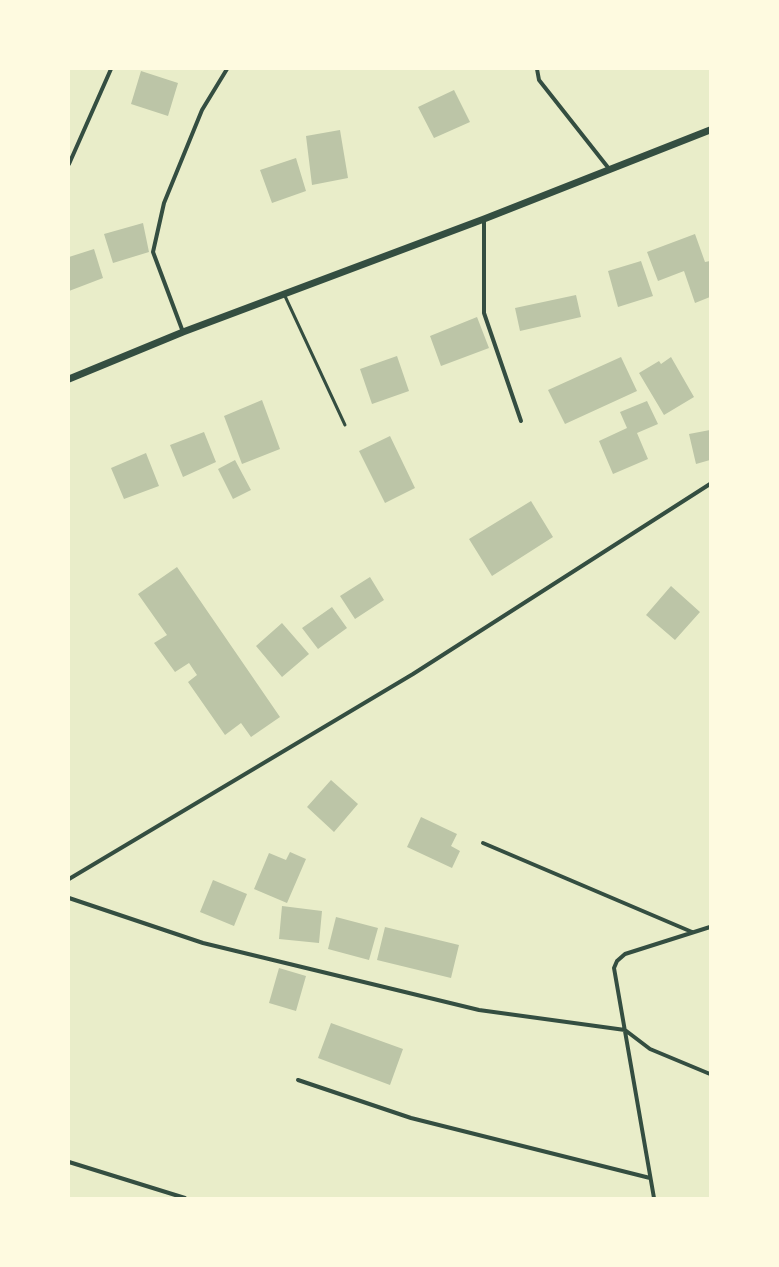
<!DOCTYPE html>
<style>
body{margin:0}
#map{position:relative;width:779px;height:1267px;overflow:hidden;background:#e9edc9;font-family:"Asap Condensed",sans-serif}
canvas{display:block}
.frame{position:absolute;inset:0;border:70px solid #fefae0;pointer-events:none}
</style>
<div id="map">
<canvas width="779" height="1267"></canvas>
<div class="frame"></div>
</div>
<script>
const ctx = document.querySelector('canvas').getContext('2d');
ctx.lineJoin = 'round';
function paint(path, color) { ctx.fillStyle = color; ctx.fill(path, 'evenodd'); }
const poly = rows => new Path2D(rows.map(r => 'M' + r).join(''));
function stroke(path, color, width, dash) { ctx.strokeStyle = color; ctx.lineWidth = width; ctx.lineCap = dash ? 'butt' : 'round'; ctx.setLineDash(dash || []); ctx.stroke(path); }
const building = poly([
 [141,71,178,83,168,116,131,104],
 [454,90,470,122,434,138,418,107],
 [340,130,348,178,312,185,306,136],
 [296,158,306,191,272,203,260,170],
 [143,223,149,252,113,263,104,234],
 [695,234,705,262,710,261,710,297,695,303,684,271,658,281,647,252],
 [94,249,103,278,69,291,69,257],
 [641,261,653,296,618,307,608,271],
 [576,295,581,317,520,331,515,308],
 [477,317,489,348,441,366,430,336],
 [397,356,409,391,372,404,360,369],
 [621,357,637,391,565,424,548,390],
 [671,357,694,397,664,415,639,373,659,361,661,364],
 [262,400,280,449,242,464,224,416],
 [647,401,658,424,637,433,648,459,613,474,599,441,627,428,620,412],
 [710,430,710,460,696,464,689,434],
 [204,432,216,462,183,477,170,445],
 [390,436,415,488,385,503,359,451],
 [146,453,159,486,124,499,111,468],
 [235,460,251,490,233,499,218,469],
 [531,501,553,537,492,576,469,539],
 [177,567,280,717,251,737,241,723,225,735,188,682,197,675,189,663,175,672,154,643,167,635,138,594],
 [370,577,384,600,355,619,340,596],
 [671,586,700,612,675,640,646,615],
 [332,607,347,628,318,649,302,628],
 [282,623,309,654,282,677,256,646],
 [331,780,358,804,334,832,307,807],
 [421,817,457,834,451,846,460,851,452,868,407,847],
 [290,852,306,859,287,903,254,889,269,853,286,860],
 [213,880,247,894,234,926,200,912],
 [282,906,322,911,319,943,279,939],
 [336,917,378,928,369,960,328,949],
 [385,927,459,945,451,978,377,960],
 [279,968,306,976,296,1011,269,1003],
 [331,1023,403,1049,390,1085,318,1058]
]);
const service = poly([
 [284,294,345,425]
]);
const minor = poly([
 [537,69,539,80,610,170],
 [69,164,111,69],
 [484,219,484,313,521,421],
 [183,332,153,252,164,203,202,110,227,69],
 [483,843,692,932],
 [69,879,413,674,710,484],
 [69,898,203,943,479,1010,625,1030,650,1049,710,1074],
 [298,1080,411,1118,650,1178],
 [69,1162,185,1198],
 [654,1198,614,968,617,961,625,954,710,927]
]);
const tertiary = poly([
 [69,379,183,332,484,219,710,130]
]);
paint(building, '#bcc5a7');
stroke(service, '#344e41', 3);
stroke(minor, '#344e41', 4);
stroke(tertiary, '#344e41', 7);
</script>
